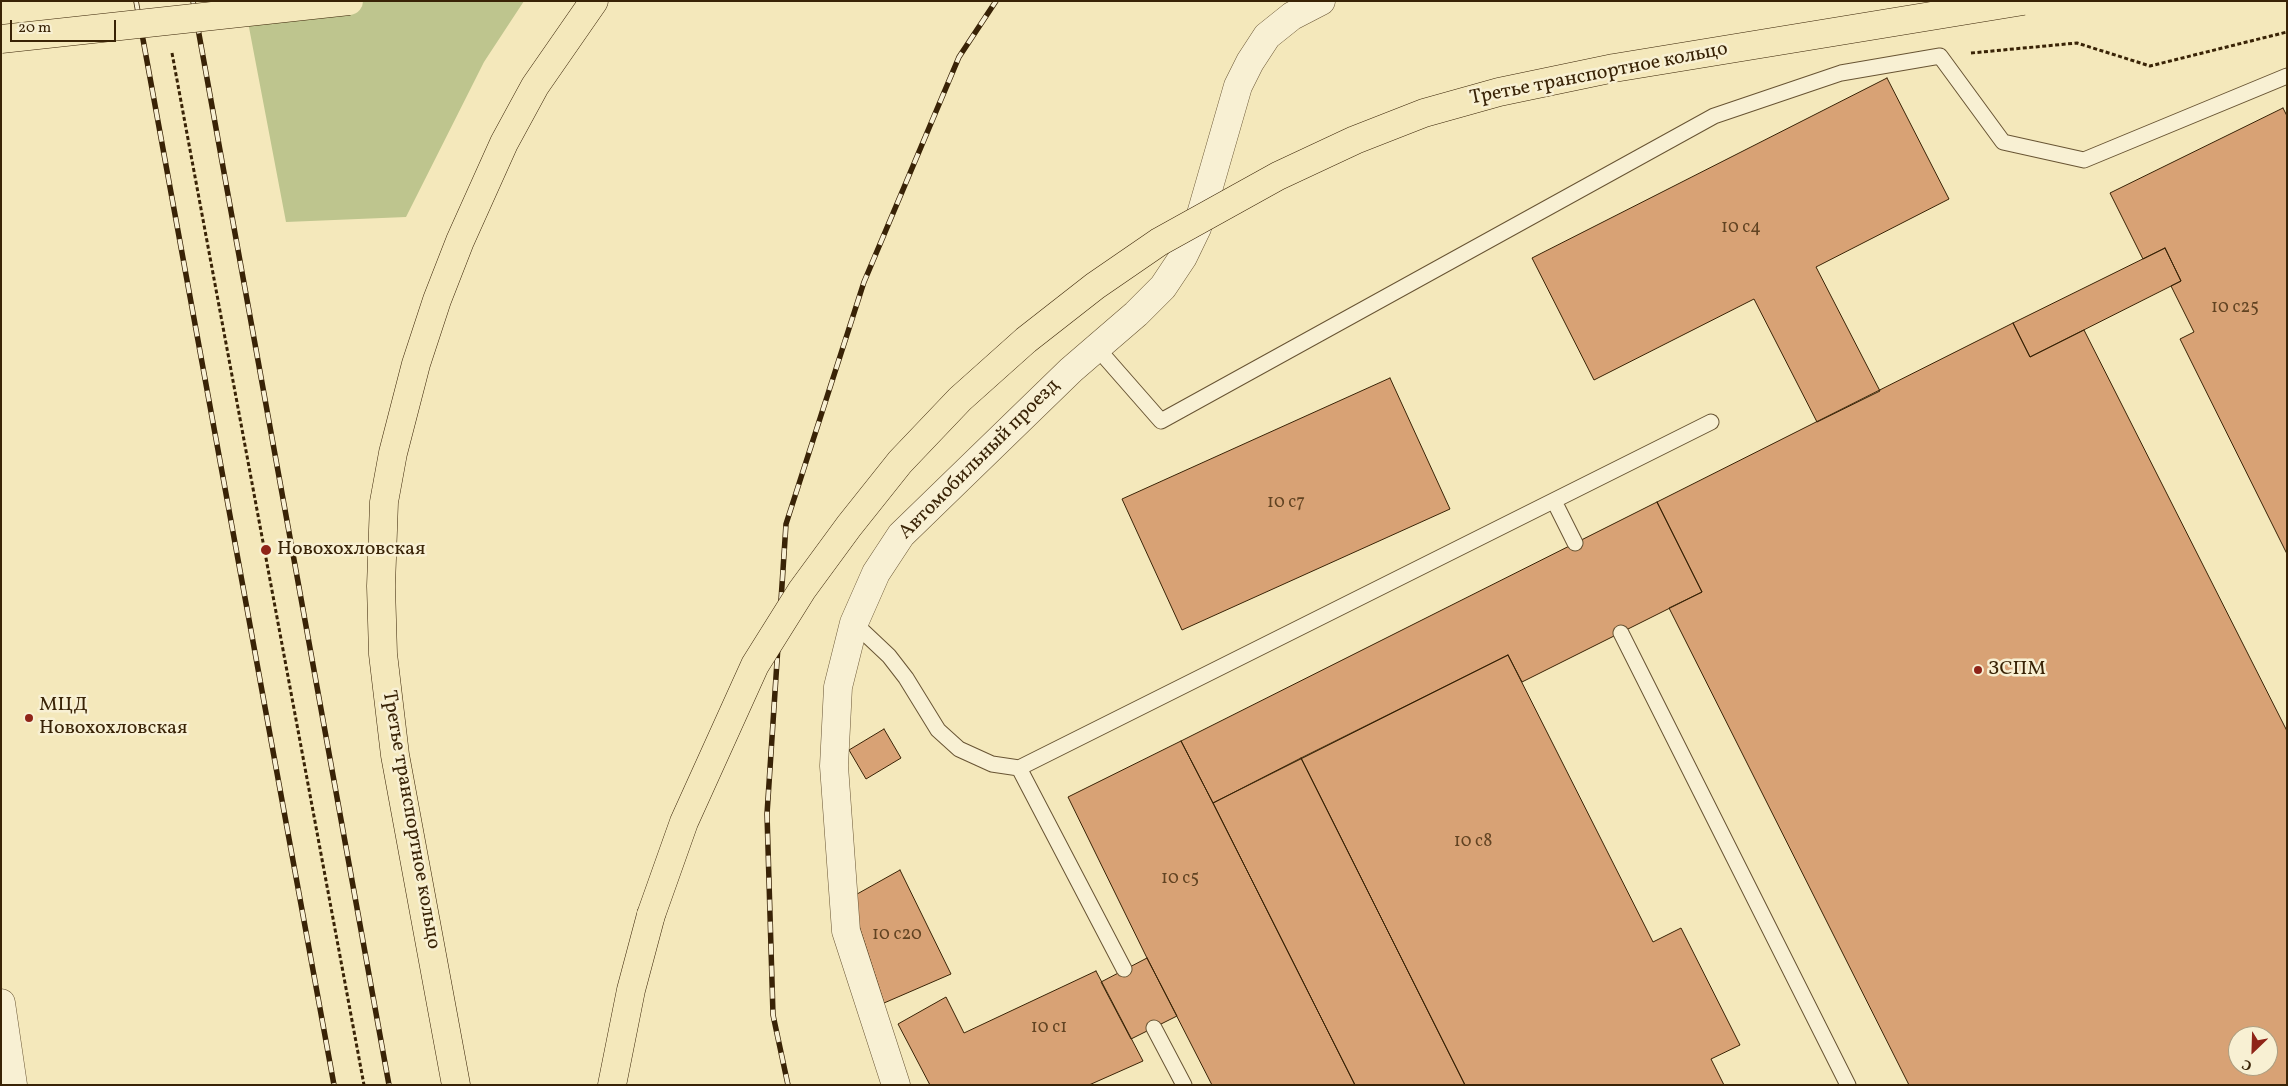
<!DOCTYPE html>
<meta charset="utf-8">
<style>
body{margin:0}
#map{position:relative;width:2288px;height:1086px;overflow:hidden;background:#f4e8bb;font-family:Vollkorn,serif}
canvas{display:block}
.frame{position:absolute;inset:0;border:2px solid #392306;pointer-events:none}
.north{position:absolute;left:2228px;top:1026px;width:50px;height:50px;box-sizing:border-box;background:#f8f0d3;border:1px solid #ac9e81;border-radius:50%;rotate:204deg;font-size:14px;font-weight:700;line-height:20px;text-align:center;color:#392306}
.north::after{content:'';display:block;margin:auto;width:18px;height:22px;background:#8f2418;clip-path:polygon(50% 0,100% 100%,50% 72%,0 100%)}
.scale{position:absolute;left:10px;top:20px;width:106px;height:22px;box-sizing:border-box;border:2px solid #392306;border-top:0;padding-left:6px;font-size:15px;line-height:18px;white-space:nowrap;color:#392306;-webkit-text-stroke:4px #f8f0d3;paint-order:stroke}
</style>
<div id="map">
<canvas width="2288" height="1086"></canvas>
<div class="frame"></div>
<div class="north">С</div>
<div class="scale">20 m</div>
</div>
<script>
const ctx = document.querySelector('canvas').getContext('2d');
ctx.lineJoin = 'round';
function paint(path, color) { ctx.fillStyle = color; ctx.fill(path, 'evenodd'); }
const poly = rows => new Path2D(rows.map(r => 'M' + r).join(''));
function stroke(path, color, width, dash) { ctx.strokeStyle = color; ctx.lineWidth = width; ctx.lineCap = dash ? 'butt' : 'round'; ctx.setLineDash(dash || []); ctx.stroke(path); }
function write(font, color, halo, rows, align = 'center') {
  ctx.font = font + ' Vollkorn,serif'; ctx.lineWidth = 5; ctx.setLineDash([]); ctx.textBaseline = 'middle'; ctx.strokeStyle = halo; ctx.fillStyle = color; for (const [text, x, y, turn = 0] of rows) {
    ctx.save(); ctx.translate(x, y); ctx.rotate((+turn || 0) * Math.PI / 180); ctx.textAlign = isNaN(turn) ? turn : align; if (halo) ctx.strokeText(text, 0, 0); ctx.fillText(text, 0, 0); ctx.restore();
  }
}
const green = poly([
 [244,1,524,1,484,62,406,217,286,222]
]);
const building = poly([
 [1887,78,1949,199,1816,267,1880,391,1817,422,1754,299,1594,380,1532,258,1887,78],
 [2283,108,2287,116,2287,554,2180,339,2194,332,2171,286,2181,281,2165,248,2143,259,2110,193,2283,108],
 [2165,248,2181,281,2030,357,2013,323,2165,248],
 [2013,323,2030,357,2084,330,2287,731,2287,1085,1909,1085,1669,608,1702,592,1657,502,2013,323],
 [2238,1036,2268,1036,2268,1066,2238,1066,2238,1036],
 [1390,378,1450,509,1182,630,1122,499,1390,378],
 [1657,502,1702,592,1522,682,1508,655,1213,803,1181,741,1657,502],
 [1508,655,1653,942,1681,928,1740,1045,1711,1059,1724,1085,1465,1085,1301,758,1508,655],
 [884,729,901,758,866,779,849,750,884,729],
 [1181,741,1213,803,1355,1085,1212,1085,1147,958,1068,797,1181,741],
 [1301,758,1465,1085,1355,1085,1213,803,1301,758],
 [900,870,951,974,884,1003,850,898,900,870],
 [1147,958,1177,1016,1131,1039,1101,982,1147,958],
 [1096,971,1143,1061,1089,1085,930,1085,898,1024,946,997,964,1033,1096,971]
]);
const path = poly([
 [172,53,364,1085],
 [1971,53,2077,43,2150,66,2287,32]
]);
const service = poly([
 [1097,348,1161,421,1714,116,1841,73,1940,56,2003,142,2084,160,2287,76],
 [1554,501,1575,543],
 [854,623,889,656,906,678,938,730,959,749,992,764,1019,768,1124,969],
 [1621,633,1848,1085],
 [1019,768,1711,422],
 [1154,1028,1184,1085]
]);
const tertiary = poly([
 [1,1003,13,1085],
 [896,1085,846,931,834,766,838,687,854,623,876,573,901,535,1071,370,1136,314,1163,287,1183,257,1197,228,1238,86,1250,62,1267,36,1292,16,1321,1]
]);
const primary = poly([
 [456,1085,395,755,383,654,381,586,384,502,393,453,416,364,437,300,460,241,504,143,535,86,594,1],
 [612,1085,631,990,651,915]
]);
const rail = poly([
 [136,1,334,1085],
 [193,1,389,1085],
 [788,1085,773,1015,767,814,786,524,864,282,959,57,996,1]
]);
const primaryBridge = poly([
 [1,39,349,1],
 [651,915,684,822,755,665,802,590,849,526,900,462,960,399,1026,340,1095,286,1159,242,1278,176,1355,140,1424,113,1499,92,1614,68,2023,1]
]);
const markers = [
 [266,550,6,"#8f2418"],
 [1978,670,5,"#8f2418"],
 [29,718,5,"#8f2418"]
];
const numberNames = [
 ["10 с4",1741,229],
 ["10 с25",2235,309],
 ["10 с7",1286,504],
 ["10 с8",1473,843],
 ["10 с5",1180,880],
 ["10 c20",897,936],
 ["10 с1",1049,1029]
];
const streetNames = [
 ["Третье транспортное кольцо",1599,75,-11],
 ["Автомобильный проезд",980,460,-45],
 ["Третье транспортное кольцо",410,820,80]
];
const poiNames = [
 ["Новохохловская",277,550],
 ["ЗСПМ",1988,670],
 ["МЦД",39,706],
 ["Новохохловская",39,729]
];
paint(green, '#bec58e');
paint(building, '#d8a275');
stroke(building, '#392306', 1);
stroke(service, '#685433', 17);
stroke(tertiary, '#685433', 29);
stroke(primary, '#392306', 29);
stroke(path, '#392306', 3, [4, 2.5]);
stroke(service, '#f8f0d3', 15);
stroke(tertiary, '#f8f0d3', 28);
stroke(primary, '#f4e8bb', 28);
stroke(rail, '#392306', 5.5);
stroke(rail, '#f8f0d3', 4, [11]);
stroke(primaryBridge, '#392306', 29, []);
stroke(primaryBridge, '#f4e8bb', 28);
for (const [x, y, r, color] of markers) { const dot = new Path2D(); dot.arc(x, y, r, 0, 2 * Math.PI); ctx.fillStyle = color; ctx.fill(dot); stroke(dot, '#f8f0d3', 2); }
write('18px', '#614322', null, numberNames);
write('20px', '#392306', '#f8f0d3', streetNames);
write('20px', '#392306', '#f8f0d3', poiNames, 'left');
</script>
